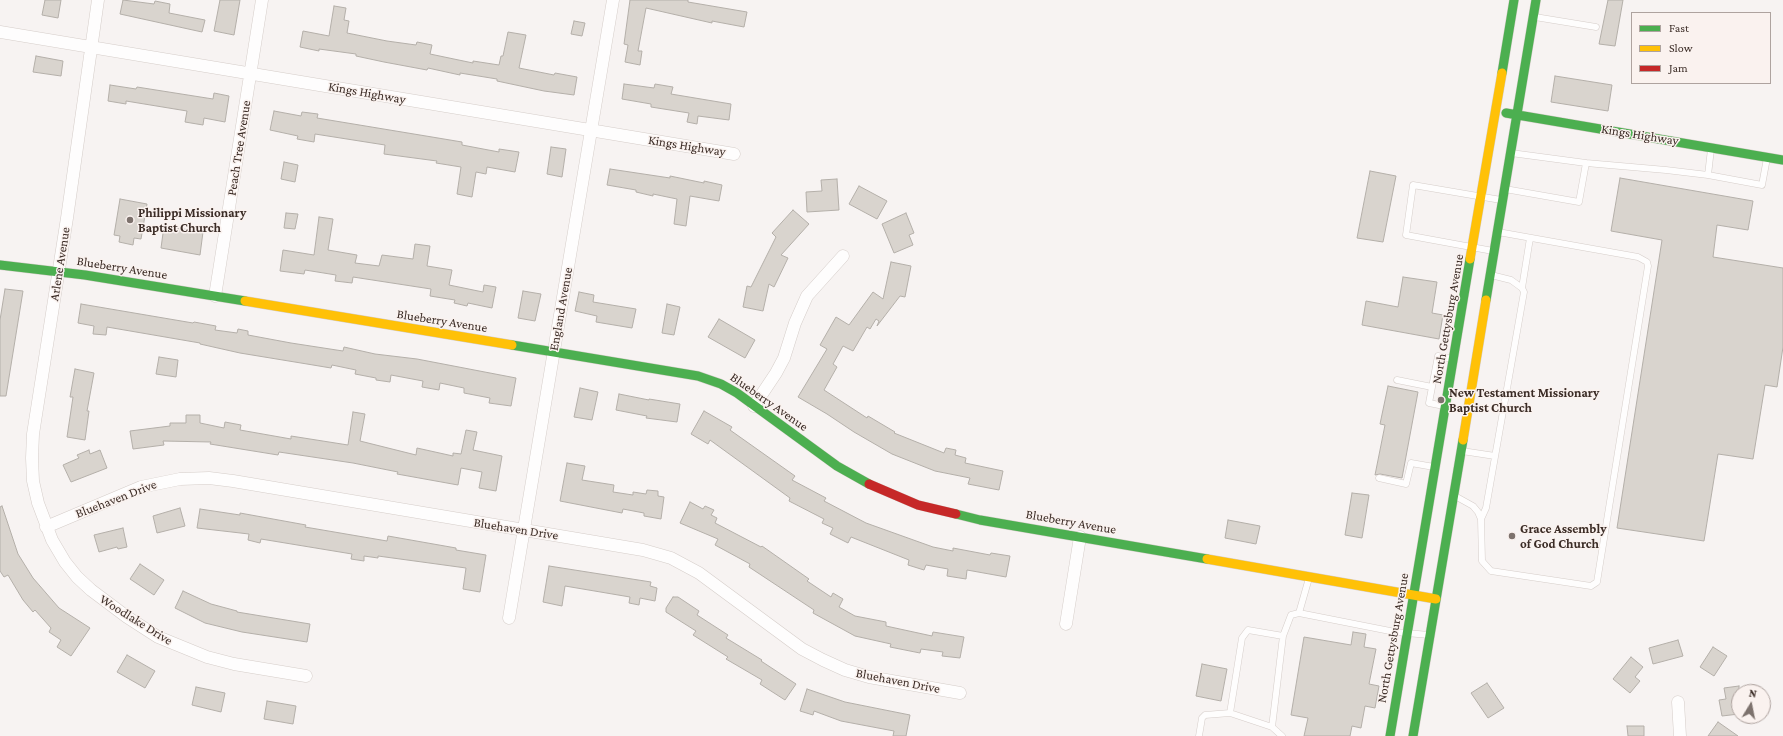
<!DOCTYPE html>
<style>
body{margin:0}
#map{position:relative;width:1783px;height:736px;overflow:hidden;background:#f7f3f2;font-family:"Crimson Pro",serif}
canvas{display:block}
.legend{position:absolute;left:1631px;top:12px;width:140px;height:72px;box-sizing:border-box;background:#faf2ef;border:1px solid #aea39f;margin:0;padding:5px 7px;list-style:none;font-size:12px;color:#3b2c26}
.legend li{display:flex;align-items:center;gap:8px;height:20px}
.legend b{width:20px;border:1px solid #aea39f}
.north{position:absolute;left:1731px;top:684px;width:40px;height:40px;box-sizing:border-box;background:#faf2ef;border:1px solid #aea39f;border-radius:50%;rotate:10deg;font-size:11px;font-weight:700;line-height:16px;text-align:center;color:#3b2c26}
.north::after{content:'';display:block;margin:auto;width:14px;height:18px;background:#7d726d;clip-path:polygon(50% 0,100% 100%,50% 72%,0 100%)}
</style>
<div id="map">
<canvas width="1783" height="736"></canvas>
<ul class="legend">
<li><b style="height:5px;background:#4caf50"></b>Fast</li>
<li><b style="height:5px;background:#ffc107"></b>Slow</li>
<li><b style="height:5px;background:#c62828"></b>Jam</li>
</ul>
<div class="north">N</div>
</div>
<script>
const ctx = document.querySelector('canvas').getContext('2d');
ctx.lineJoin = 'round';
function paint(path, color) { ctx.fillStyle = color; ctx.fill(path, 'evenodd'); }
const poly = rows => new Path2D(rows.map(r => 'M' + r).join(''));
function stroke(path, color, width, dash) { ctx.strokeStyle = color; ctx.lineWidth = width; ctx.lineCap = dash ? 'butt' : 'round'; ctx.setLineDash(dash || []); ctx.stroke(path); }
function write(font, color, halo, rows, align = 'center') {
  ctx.font = font + ' "Crimson Pro",serif'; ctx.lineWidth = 3; ctx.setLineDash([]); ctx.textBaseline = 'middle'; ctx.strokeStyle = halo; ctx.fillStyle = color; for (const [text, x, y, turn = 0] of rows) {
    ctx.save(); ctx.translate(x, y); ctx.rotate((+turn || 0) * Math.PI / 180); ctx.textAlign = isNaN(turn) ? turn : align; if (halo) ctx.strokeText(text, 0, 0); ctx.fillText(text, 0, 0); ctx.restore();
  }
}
const building = poly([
 [45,0,61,0,58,18,42,15,45,0],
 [123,0,154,4,155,1,170,4,169,13,205,20,202,32,120,14,123,0],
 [220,0,240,0,234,35,214,31,220,0],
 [630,0,688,0,688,2,747,12,744,27,712,21,712,23,646,8,638,51,642,51,640,65,625,62,628,45,624,44,630,0],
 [1608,0,1623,0,1615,46,1599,44,1608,0],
 [334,6,346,8,344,20,349,21,347,33,387,41,416,45,417,42,432,45,430,54,473,63,473,61,499,65,501,56,503,56,508,32,526,35,519,68,554,75,555,73,577,77,574,95,544,91,497,81,497,79,460,73,460,75,428,68,427,70,384,62,356,56,356,54,319,49,319,51,300,47,303,31,329,36,334,6],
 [574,21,585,23,582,36,571,34,574,21],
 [36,56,63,61,61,76,33,72,36,56],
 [1555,76,1612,85,1608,111,1551,102,1555,76],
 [624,84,654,88,655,84,673,87,671,94,731,104,729,120,698,116,697,124,687,122,689,113,651,107,651,104,622,99,624,84],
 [110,85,136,89,137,87,213,99,214,93,229,96,225,122,204,118,203,125,185,122,187,111,126,101,126,104,108,101,110,85],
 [274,111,301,116,302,112,318,114,317,118,432,137,462,142,462,145,499,152,499,149,519,152,515,172,487,167,486,174,476,172,472,197,457,194,461,167,436,163,437,161,384,154,385,145,315,134,314,142,297,139,298,136,270,130,274,111],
 [551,147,566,149,562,177,547,174,551,147],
 [284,162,298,165,295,182,281,179,284,162],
 [610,169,670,178,670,176,704,183,704,181,722,185,719,201,690,196,686,226,674,224,677,199,653,194,653,196,636,192,636,190,607,185,610,169],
 [1370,171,1396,176,1383,242,1357,238,1370,171],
 [1620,178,1753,201,1748,230,1717,225,1713,257,1783,268,1783,347,1777,387,1765,385,1753,459,1718,454,1704,541,1617,528,1662,240,1611,231,1620,178],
 [837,179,839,210,807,212,806,192,822,191,821,180,837,179],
 [859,186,887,201,877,219,849,204,859,186],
 [120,199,147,204,141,239,134,238,133,245,119,242,120,236,114,235,120,199],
 [793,210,809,224,781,255,788,258,774,287,769,284,763,311,743,307,747,286,751,287,776,237,772,233,793,210],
 [286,213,298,214,295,229,284,228,286,213],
 [906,213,914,233,909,235,913,245,894,253,882,224,906,213],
 [319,217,333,219,328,250,357,255,355,263,379,266,382,255,413,259,415,244,430,246,427,266,452,270,449,285,483,292,484,285,496,287,492,308,468,303,467,306,454,303,455,300,430,296,431,289,353,277,352,283,335,281,336,275,305,270,304,274,280,271,283,250,314,255,319,217],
 [164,226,203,232,200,255,161,248,164,226],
 [891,262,911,266,905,297,900,296,877,326,879,321,876,319,870,329,867,327,853,351,843,346,833,364,837,367,824,390,867,418,868,416,895,432,894,433,944,453,946,448,956,450,955,455,966,458,965,463,1003,471,999,490,968,484,970,478,935,471,892,454,854,432,827,414,798,397,827,349,820,345,836,317,849,325,873,292,883,299,891,262],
 [1403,277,1437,282,1432,313,1443,315,1439,339,1362,325,1366,301,1398,307,1403,277],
 [5,289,23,291,6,396,0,396,0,320,5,289],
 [523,291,541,294,535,321,518,318,523,291],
 [579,292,594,295,593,302,636,309,632,328,596,322,597,316,575,311,579,292],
 [81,304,193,323,194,322,216,326,215,330,237,333,238,329,248,331,248,335,291,343,343,351,344,347,375,354,417,359,516,378,511,406,489,403,490,398,464,393,464,388,440,383,439,390,422,387,423,381,391,375,390,382,376,380,376,378,355,374,356,370,332,365,331,368,307,364,240,353,200,344,200,343,107,327,106,335,93,334,94,326,78,323,81,304],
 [667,304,680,307,674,335,662,333,667,304],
 [719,319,755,340,745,358,708,337,719,319],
 [159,357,178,360,176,377,156,374,159,357],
 [75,369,94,373,87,411,89,411,85,440,67,437,73,397,70,397,75,369],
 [1388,386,1418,392,1402,478,1380,474,1375,475,1385,425,1380,424,1388,386],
 [580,388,598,392,592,420,574,417,580,388],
 [619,394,649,400,649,399,680,404,677,422,646,418,647,416,616,410,619,394],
 [704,411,732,427,730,430,795,476,792,480,826,498,824,501,866,523,933,547,953,551,953,548,990,555,991,553,1010,556,1006,577,967,570,966,579,947,576,948,569,926,565,924,570,908,565,909,560,851,537,848,543,830,534,833,528,822,523,824,519,789,501,790,498,710,440,708,444,691,434,704,411],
 [353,412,365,414,360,441,416,455,417,448,453,456,453,453,461,454,466,430,477,432,473,450,502,456,496,491,479,488,482,472,461,468,458,485,397,474,398,472,353,463,279,452,278,455,210,444,211,442,163,441,164,445,133,449,130,431,170,426,170,423,186,423,186,415,200,415,200,423,224,428,225,422,241,425,240,430,291,439,291,436,348,445,353,412],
 [89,450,90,454,100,450,107,468,71,482,63,465,79,458,77,455,89,450],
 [567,463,585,466,582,480,614,485,613,492,633,495,633,492,646,494,647,490,658,491,658,496,664,497,661,519,644,516,644,513,623,509,622,513,560,501,567,463],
 [1352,493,1369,495,1362,538,1345,535,1352,493],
 [690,502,703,509,705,506,714,510,711,515,717,518,715,523,761,547,762,546,809,579,807,581,831,597,833,593,843,599,839,607,855,616,886,622,886,626,932,636,933,632,964,637,960,658,942,656,943,652,921,649,920,653,890,647,891,644,855,636,813,613,814,610,749,567,750,564,715,545,718,539,680,523,690,502],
 [2,506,18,554,33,578,59,608,90,628,71,656,57,647,61,640,49,632,51,628,35,610,33,612,23,600,8,575,4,577,0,571,0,507,2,506],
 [180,508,185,526,157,533,153,516,180,508],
 [200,509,240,515,240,513,306,525,305,527,387,541,388,536,456,548,456,550,486,555,480,592,463,589,466,568,378,556,378,558,364,556,364,561,351,559,352,554,261,539,260,543,248,540,249,534,197,528,200,509],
 [1228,520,1260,526,1256,544,1225,538,1228,520],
 [123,528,127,547,118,549,117,547,99,552,94,535,123,528],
 [140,564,164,580,154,595,130,579,140,564],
 [549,566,651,582,650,586,657,588,655,601,640,598,639,605,629,603,630,597,565,586,562,606,543,602,549,566],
 [183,591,211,604,237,611,237,612,310,624,307,642,242,632,205,623,175,608,183,591],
 [673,597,678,597,699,611,697,615,728,635,726,638,762,660,761,661,796,684,785,700,760,684,762,680,726,659,728,657,693,635,696,631,666,612,666,608,673,597],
 [1353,632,1366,634,1364,647,1376,649,1369,684,1379,686,1375,708,1365,706,1361,728,1352,726,1350,736,1304,736,1308,718,1291,715,1304,637,1351,645,1353,632],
 [1678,640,1683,656,1653,664,1649,648,1678,640],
 [1713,647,1727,656,1714,676,1700,667,1713,647],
 [127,655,155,671,145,688,117,672,127,655],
 [1631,657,1643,667,1635,677,1640,681,1630,693,1613,679,1631,657],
 [1202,664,1227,669,1221,701,1196,696,1202,664],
 [1487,683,1504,708,1488,718,1471,693,1487,683],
 [1739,686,1739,714,1722,716,1719,700,1726,699,1724,688,1739,686],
 [196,687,225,693,221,712,192,705,196,687],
 [807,689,845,702,910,715,906,736,893,736,894,731,841,721,814,711,813,715,800,711,807,689],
 [267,701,296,706,293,724,264,719,267,701],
 [1718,722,1738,736,1708,736,1718,722],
 [1627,726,1644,726,1644,736,1628,736,1627,726]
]);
const lane = poly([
 [1535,17,1596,27],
 [1586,163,1666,170,1708,175,1711,149],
 [1708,175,1762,185,1767,158],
 [1505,189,1579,202,1586,163,1511,153],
 [1493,251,1406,235,1413,185,1501,200],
 [1522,288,1530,238],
 [1397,380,1432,387,1429,403,1444,406],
 [1432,387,1438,356,1452,359],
 [1462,451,1495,456],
 [1379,478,1406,484,1411,463,1434,467],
 [1455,496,1473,506,1478,512,1481,519,1482,561,1491,571,1591,586,1597,582,1648,266,1647,262,1638,257,1498,232],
 [1481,519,1486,508,1524,292,1522,288,1511,280,1491,275],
 [1299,613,1309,578],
 [1230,713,1242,638,1248,630,1283,636],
 [1272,727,1283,636,1291,615,1299,613,1395,632,1429,635],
 [1199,736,1202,718,1205,715,1230,713,1272,727,1282,736]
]);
const street = poly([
 [98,0,67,218,33,434,32,458,33,481,38,503,52,540,65,562,77,577,91,590,127,617,158,637,207,657,234,664,306,676],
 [0,32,734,154],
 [215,296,262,0],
 [754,406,776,373,784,358,795,323,807,296,843,256],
 [46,527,141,487,180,479,209,478,233,481,643,550,671,558,699,573,802,649,823,660,845,670,869,677,960,693],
 [509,618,613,0],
 [1066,624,1080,537],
 [1678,702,1680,736]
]);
const fast = poly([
 [1502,73,1514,0],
 [1506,113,1783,160],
 [0,265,85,275,245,301],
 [1486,300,1536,0],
 [512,345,698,376,721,384,737,393,837,466,869,484],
 [956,514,980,520,1207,559],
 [1390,736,1470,259],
 [1413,736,1463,440]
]);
const slow = poly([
 [1470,259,1502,73],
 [245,301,512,345],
 [1463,440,1486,300],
 [1207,559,1436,599]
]);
const jam = poly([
 [869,484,918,505,956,514]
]);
const markers = [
 [130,220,4,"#7d726d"],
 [1441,400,4,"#7d726d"],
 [1512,536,4,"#7d726d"]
];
const streetNames = [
 ["Kings Highway",367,93,10],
 ["Kings Highway",1640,135,9],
 ["Kings Highway",687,146,9],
 ["Peach Tree Avenue",239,148,-81],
 ["Arlene Avenue",60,264,-81],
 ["Blueberry Avenue",122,268,9],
 ["England Avenue",561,309,-80],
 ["North Gettysburg Avenue",1448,319,-80],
 ["Blueberry Avenue",442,321,9],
 ["Blueberry Avenue",769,402,35],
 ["Bluehaven Drive",116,499,-21],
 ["Blueberry Avenue",1071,522,10],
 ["Bluehaven Drive",516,529,9],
 ["Woodlake Drive",136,620,32],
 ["North Gettysburg Avenue",1393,638,-80],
 ["Bluehaven Drive",898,681,11]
];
const poiNames = [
 ["Philippi Missionary",138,213],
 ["Baptist Church",138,228],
 ["New Testament Missionary",1449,393],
 ["Baptist Church",1449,408],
 ["Grace Assembly",1520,529],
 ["of God Church",1520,544]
];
paint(building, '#d9d4ce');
stroke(building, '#b4afa9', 1);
stroke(lane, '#d5cdc9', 7);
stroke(street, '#d5cdc9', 13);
stroke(fast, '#d5cdc9', 10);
stroke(slow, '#d5cdc9', 10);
stroke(jam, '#d5cdc9', 10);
stroke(lane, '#fefdfd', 6);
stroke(street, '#fefdfd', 12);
stroke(fast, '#4caf50', 9);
stroke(slow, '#ffc107', 9);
stroke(jam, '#c62828', 9);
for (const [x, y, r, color] of markers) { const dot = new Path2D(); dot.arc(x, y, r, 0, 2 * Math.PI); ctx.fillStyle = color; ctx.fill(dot); stroke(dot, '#faf2ef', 1.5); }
write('13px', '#3b2c26', '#faf2ef', streetNames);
write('bold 13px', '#3b2c26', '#faf2ef', poiNames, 'left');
</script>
